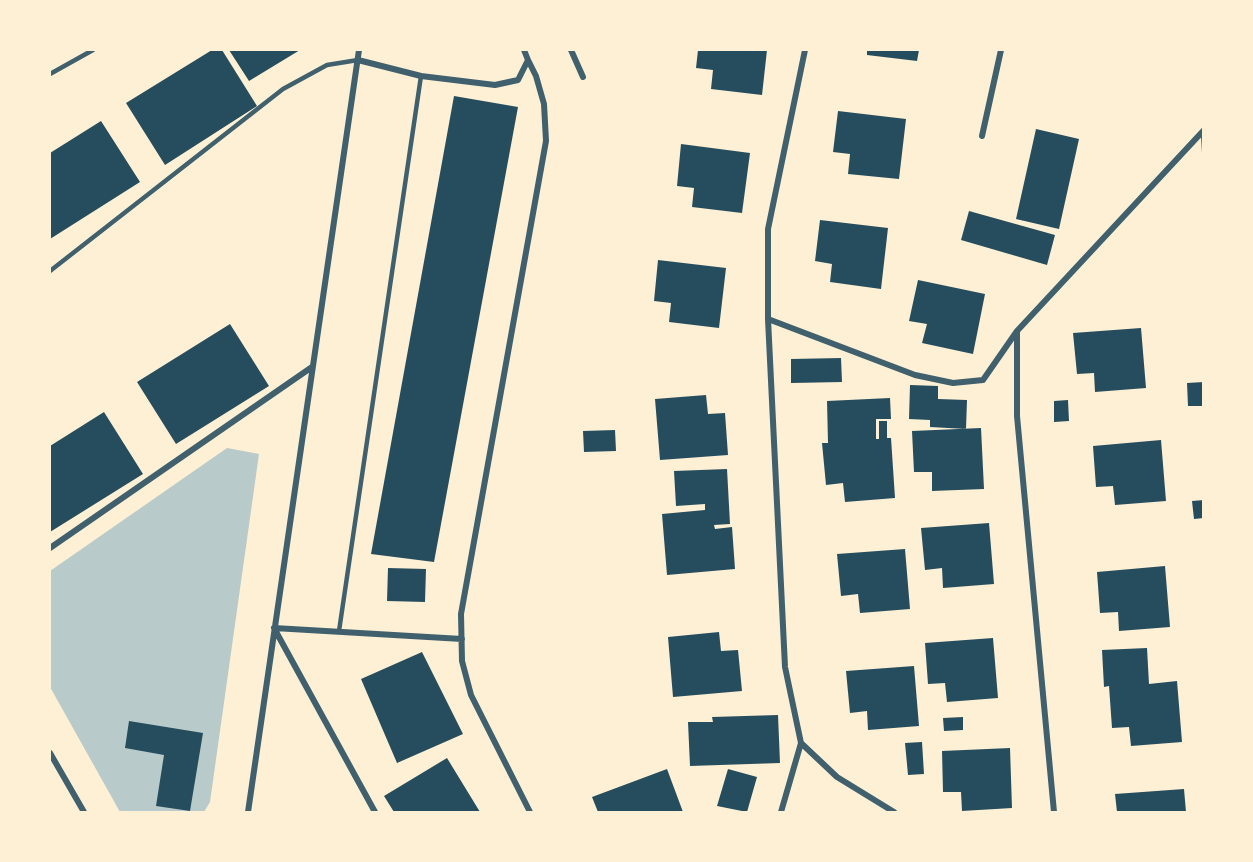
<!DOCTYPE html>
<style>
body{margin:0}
#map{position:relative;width:1253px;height:862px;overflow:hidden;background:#fdf0d5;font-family:Karla,sans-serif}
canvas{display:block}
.frame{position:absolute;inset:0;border:51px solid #fdf0d5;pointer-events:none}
</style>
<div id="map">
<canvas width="1253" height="862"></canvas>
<div class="frame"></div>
</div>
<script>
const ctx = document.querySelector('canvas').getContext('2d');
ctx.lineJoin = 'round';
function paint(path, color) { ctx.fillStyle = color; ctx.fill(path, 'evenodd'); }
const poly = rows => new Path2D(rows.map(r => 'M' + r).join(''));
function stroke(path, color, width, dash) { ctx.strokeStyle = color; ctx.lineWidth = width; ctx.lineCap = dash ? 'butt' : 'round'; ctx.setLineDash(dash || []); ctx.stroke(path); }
const green = poly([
 [227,448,259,454,210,802,204,812,120,812,50,687,50,571]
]);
const building = poly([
 [212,50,222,50,257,106,165,165,126,103],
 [229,50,300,50,249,81],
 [698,50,767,50,762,95,711,89,713,70,696,68],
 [867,50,919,50,917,61,867,55],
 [454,96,518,107,434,562,371,554],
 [838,111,906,119,899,179,848,174,850,154,833,152],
 [101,121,140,182,50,239,50,153],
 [1036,129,1079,139,1059,229,1016,219],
 [1201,135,1204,135,1204,153,1202,153],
 [681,144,750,153,742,213,692,207,694,188,677,186],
 [969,211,1055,235,1047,265,961,240],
 [820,220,888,228,881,289,830,282,832,264,815,261],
 [658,260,726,268,719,328,669,322,671,303,654,301],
 [918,280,985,294,973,354,922,343,927,324,909,321],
 [230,324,269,386,176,444,137,382],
 [1141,328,1146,388,1095,392,1094,373,1077,374,1073,333],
 [841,358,842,382,791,383,791,359],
 [1204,382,1204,406,1188,406,1187,383],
 [910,385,938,386,938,399,967,400,966,429,930,427,930,420,909,419],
 [706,395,708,414,725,413,728,455,660,460,655,399],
 [890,398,891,419,876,419,876,439,879,439,879,421,887,421,887,438,891,438,895,498,845,502,843,483,826,485,822,443,828,443,827,401],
 [1068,400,1069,421,1054,422,1054,401],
 [104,412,143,474,50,532,50,446],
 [981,428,984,489,932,491,932,472,914,472,912,431],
 [615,430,616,451,584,452,583,431],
 [1161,440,1166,501,1115,505,1113,486,1096,487,1093,446],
 [727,469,730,524,714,525,715,529,732,527,735,569,667,575,662,514,705,510,705,504,676,506,674,471],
 [1204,500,1204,518,1194,519,1192,501],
 [989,523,994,584,943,588,942,568,925,570,921,528],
 [905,549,910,609,860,613,858,594,841,596,837,554],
 [1165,566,1170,627,1119,631,1118,612,1100,613,1097,572],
 [388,568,426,569,425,602,387,601],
 [719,632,721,651,738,650,742,691,673,697,668,637],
 [993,638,998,698,947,702,945,683,928,684,925,643],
 [1147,648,1149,684,1177,681,1182,742,1131,746,1129,727,1112,728,1109,686,1104,687,1102,650],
 [422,652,463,734,397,763,361,679],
 [914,666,919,726,868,730,867,711,850,713,846,671],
 [778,715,780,763,690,766,688,722,713,722,712,717],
 [963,717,963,730,944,731,943,718],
 [129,721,203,733,190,811,156,806,164,755,125,748],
 [922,742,924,774,908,775,905,743],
 [1010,748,1012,808,962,811,961,792,943,792,942,751],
 [447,758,480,812,394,812,384,796],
 [667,769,683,812,598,812,592,797],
 [728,769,757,777,747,812,717,806],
 [1184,789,1186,812,1117,812,1115,794]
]);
const service = poly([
 [50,74,93,50],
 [50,271,283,89,327,65,358,60],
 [339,631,421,76]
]);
const minor = poly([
 [571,50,583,77],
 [805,50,768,229,768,319,785,667,801,743,837,777,894,812],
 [358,60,421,76,495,85,518,80,528,60,524,50],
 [528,60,536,76,544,104,546,141,461,614,462,661,471,695,530,812],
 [982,136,1001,50],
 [768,319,915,375,953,383,983,380,1017,331,1204,130],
 [1017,332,1017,416,1054,812],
 [50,548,312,367],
 [274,628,375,812],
 [274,628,462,639],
 [50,753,84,812],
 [248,812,359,50],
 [781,812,801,743]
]);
paint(green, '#b9caca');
paint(building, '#264d5e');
stroke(service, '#3f606c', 4.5);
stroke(minor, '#3f606c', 6);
</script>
